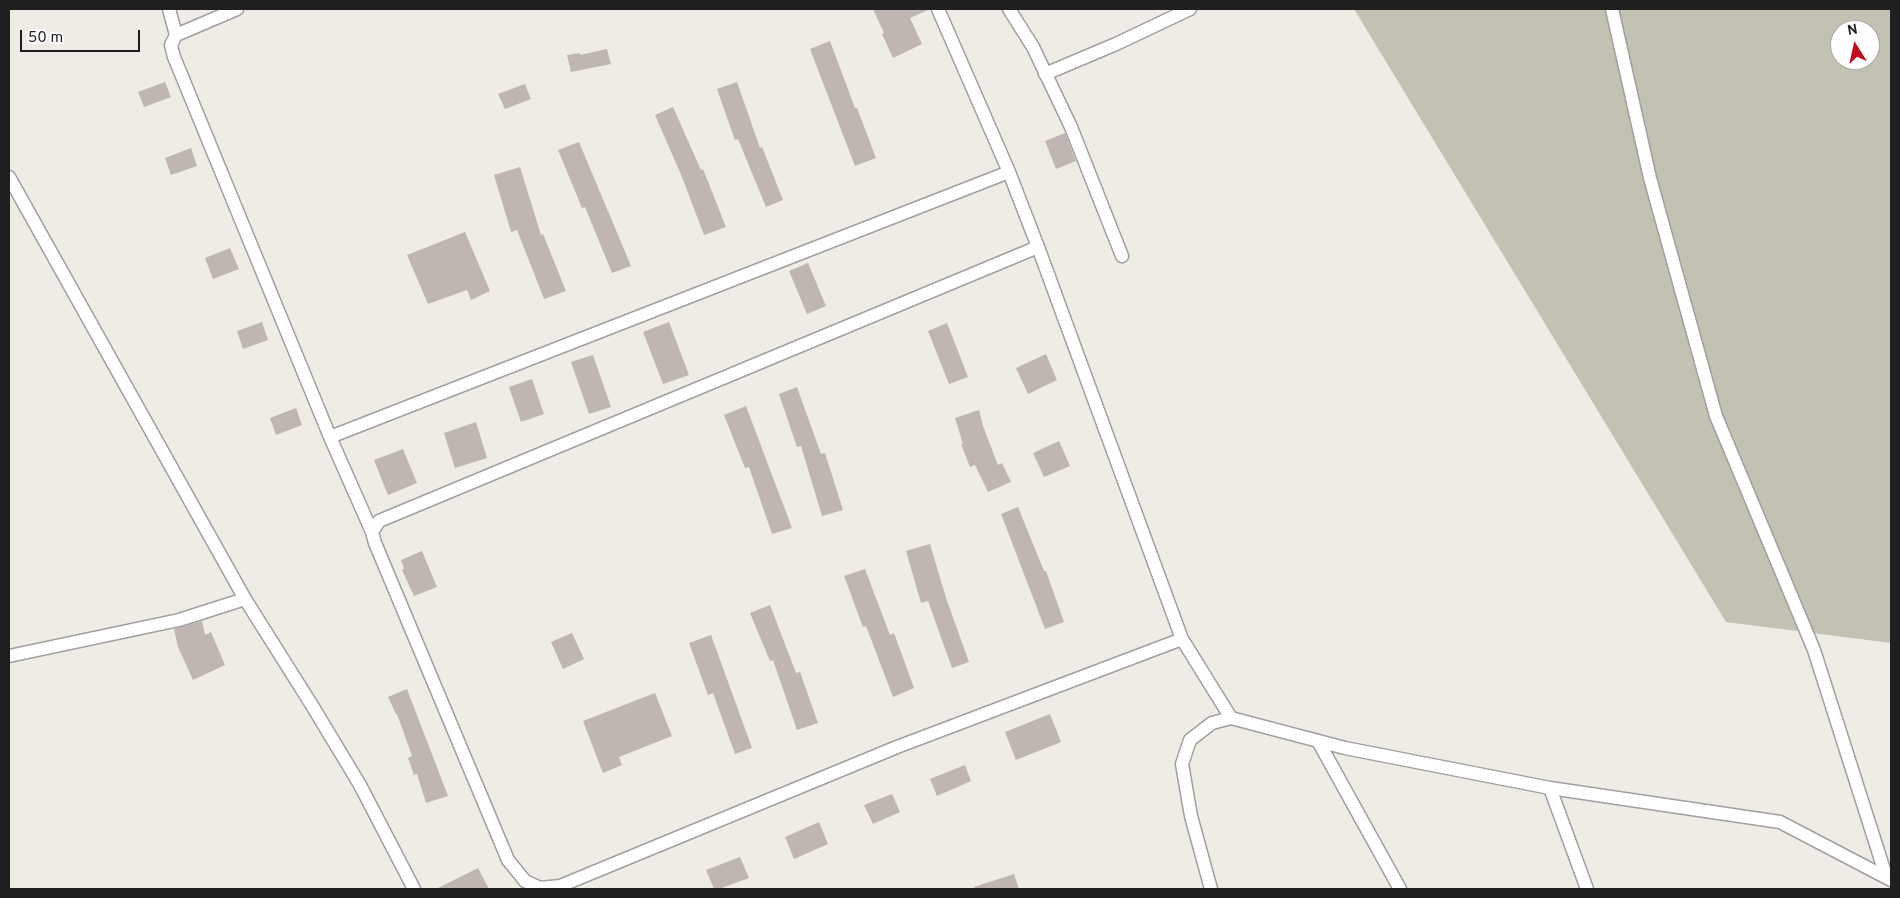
<!DOCTYPE html>
<style>
body{margin:0}
#map{position:relative;width:1900px;height:898px;overflow:hidden;background:#efebe5;font-family:Overpass,sans-serif}
canvas{display:block}
.frame{position:absolute;inset:0;border:10px solid #1f1f1f;pointer-events:none}
.north{position:absolute;left:1830px;top:20px;width:50px;height:50px;box-sizing:border-box;background:#fff;border:1px solid #a5a5a5;border-radius:50%;rotate:350deg;font-size:14px;font-weight:700;line-height:20px;text-align:center;color:#1f1f1f}
.north::after{content:'';display:block;margin:auto;width:18px;height:22px;background:#c20b1c;clip-path:polygon(50% 0,100% 100%,50% 72%,0 100%)}
.scale{position:absolute;left:20px;top:30px;width:120px;height:22px;box-sizing:border-box;border:2px solid #1f1f1f;border-top:0;padding-left:6px;font-size:15px;line-height:18px;white-space:nowrap;color:#1f1f1f;-webkit-text-stroke:4px #fff;paint-order:stroke}
</style>
<div id="map">
<canvas width="1900" height="898"></canvas>
<div class="frame"></div>
<div class="north">N</div>
<div class="scale">50 m</div>
</div>
<script>
const ctx = document.querySelector('canvas').getContext('2d');
ctx.lineJoin = 'round';
function paint(path, color) { ctx.fillStyle = color; ctx.fill(path, 'evenodd'); }
const poly = rows => new Path2D(rows.map(r => 'M' + r).join(''));
function stroke(path, color, width, dash) { ctx.strokeStyle = color; ctx.lineWidth = width; ctx.lineCap = dash ? 'butt' : 'round'; ctx.setLineDash(dash || []); ctx.stroke(path); }
const construction = poly([
 [1354,9,1891,9,1891,643,1726,622],
 [1840,30,1870,30,1870,60,1840,60]
]);
const building = poly([
 [873,9,930,9,910,18,922,44,893,58,882,34,884,33],
 [830,41,855,108,857,108,876,158,855,166,810,49],
 [607,49,611,64,571,72,567,55,580,53,580,55],
 [165,82,171,97,144,107,138,92],
 [737,82,760,148,762,147,783,200,766,207,738,139,735,140,717,89],
 [525,84,531,99,505,109,498,94],
 [673,107,701,170,703,169,726,227,704,235,682,177,655,115],
 [1065,133,1076,161,1056,169,1045,141],
 [579,142,631,266,612,273,585,207,582,208,558,150],
 [191,148,197,166,171,175,165,158],
 [520,167,541,235,543,234,566,291,544,299,517,230,511,232,494,175],
 [465,232,490,291,471,300,467,290,428,304,407,255],
 [230,248,239,269,213,279,205,258],
 [808,263,826,306,807,314,789,271],
 [262,322,268,340,243,349,237,331],
 [669,322,689,375,663,384,643,332],
 [947,323,968,377,949,384,928,331],
 [1046,354,1057,380,1028,394,1016,368],
 [593,355,611,407,589,414,571,362],
 [532,379,544,414,521,422,509,387],
 [797,387,821,454,825,453,843,510,822,516,801,446,797,447,779,394],
 [746,406,792,528,772,534,749,467,745,468,724,415],
 [296,408,302,425,276,435,270,418],
 [979,410,983,426,998,465,1002,463,1011,482,988,492,975,465,970,467,961,444,963,444,955,418],
 [476,422,487,458,455,468,444,433],
 [1059,441,1070,466,1044,477,1033,453],
 [403,449,417,483,388,495,374,460],
 [1018,507,1044,571,1046,571,1064,622,1045,629,1001,514],
 [930,544,946,598,969,662,952,668,928,601,921,603,906,551],
 [422,551,437,587,414,596,402,570,404,568,401,560],
 [865,569,890,635,894,633,914,688,893,697,866,626,863,627,844,576],
 [770,605,796,673,800,672,818,723,797,730,773,660,770,661,750,613],
 [202,621,205,635,211,632,225,665,193,680,178,647,174,629],
 [572,633,584,659,563,669,551,642],
 [711,635,752,748,735,754,713,693,708,695,689,643],
 [407,689,448,796,426,803,417,774,414,775,408,758,412,756,397,714,396,714,388,697],
 [655,693,672,736,619,757,622,765,603,773,583,721],
 [1050,714,1061,742,1016,760,1005,732],
 [965,765,971,781,937,796,930,779],
 [892,794,900,812,873,824,864,805],
 [819,822,828,844,794,859,785,837],
 [740,857,749,878,719,889,714,889,706,870],
 [478,868,489,889,436,889],
 [1014,874,1019,889,975,889,974,887]
]);
const minor = poly([
 [169,9,176,35],
 [237,9,176,35,171,45,174,57,330,437,372,532],
 [938,9,1009,172,1038,247,1182,639,1231,718,1345,748,1550,788,1780,822,1891,880],
 [1009,9,1033,47,1071,127,1122,256],
 [1612,9,1650,178,1716,416,1814,650,1886,876],
 [1045,74,1116,44,1190,9],
 [9,177,245,599,313,707,360,785,414,889],
 [1038,247,379,521,372,532,375,543,508,860,525,881,540,888,560,886,897,747,1182,639],
 [330,437,1009,172],
 [9,656,179,620,245,599],
 [1318,741,1400,889],
 [1550,788,1587,889],
 [1211,889,1191,816,1182,764,1190,740,1212,723,1231,718]
]);
paint(construction, '#c3c1b1');
paint(building, '#bfb6b2');
stroke(minor, '#a0a0a0', 15);
stroke(minor, '#fff', 12);
</script>
